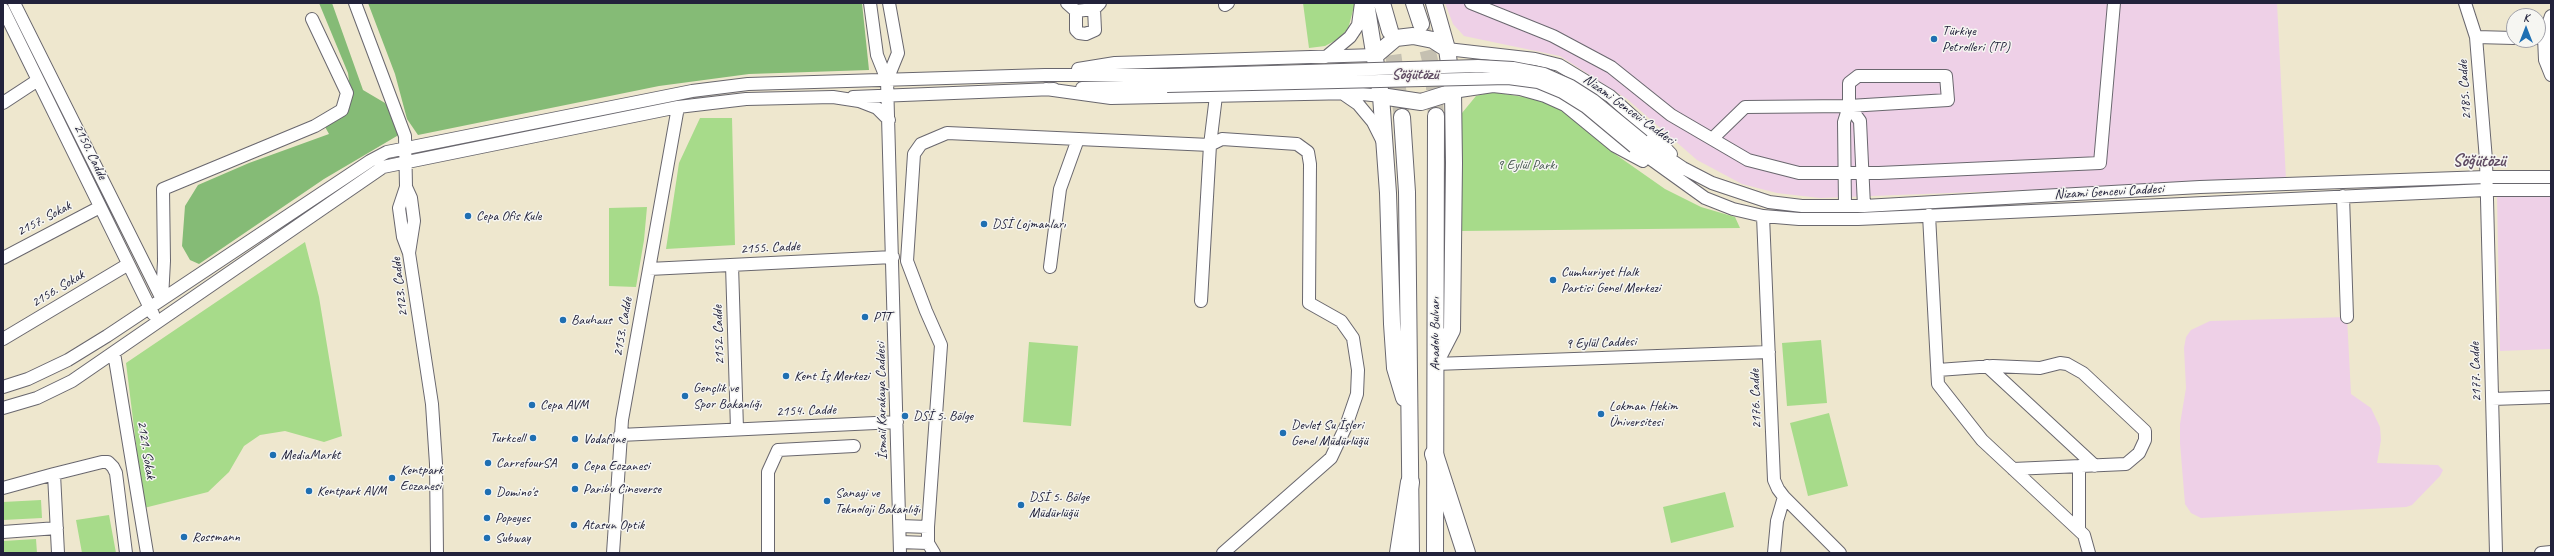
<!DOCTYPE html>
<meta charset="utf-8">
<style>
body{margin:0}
#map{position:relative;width:2554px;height:556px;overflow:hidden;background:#eee7ce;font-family:Caveat,sans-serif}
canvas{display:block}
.frame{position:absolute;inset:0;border:4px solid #22223b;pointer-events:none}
.north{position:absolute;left:2506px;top:8px;width:40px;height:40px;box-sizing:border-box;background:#f6f6f2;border:1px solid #a1a1a9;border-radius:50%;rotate:0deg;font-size:11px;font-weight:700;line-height:16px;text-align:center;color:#22223b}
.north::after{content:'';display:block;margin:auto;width:14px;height:18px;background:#1f6fb2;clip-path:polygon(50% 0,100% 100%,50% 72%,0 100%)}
</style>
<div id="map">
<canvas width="2554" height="556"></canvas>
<div class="frame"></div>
<div class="north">K</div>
</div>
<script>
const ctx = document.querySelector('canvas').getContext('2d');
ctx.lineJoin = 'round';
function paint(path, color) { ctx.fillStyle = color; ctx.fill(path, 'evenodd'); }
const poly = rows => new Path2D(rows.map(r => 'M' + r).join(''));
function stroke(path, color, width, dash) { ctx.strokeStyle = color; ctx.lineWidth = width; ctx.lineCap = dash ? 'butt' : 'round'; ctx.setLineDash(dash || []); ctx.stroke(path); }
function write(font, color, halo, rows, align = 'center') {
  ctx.font = font + ' Caveat,sans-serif'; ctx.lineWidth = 3; ctx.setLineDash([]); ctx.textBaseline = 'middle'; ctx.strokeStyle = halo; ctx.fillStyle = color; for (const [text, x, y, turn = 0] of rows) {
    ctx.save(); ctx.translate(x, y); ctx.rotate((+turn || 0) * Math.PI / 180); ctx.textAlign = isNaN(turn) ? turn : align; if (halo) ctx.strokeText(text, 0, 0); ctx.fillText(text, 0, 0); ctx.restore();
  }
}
const built = poly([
 [1445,3,2277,3,2286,180,1820,198,1777,193,1742,184,1697,160,1627,99,1560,56,1464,36,1453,24],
 [2497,195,2551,195,2551,349,2500,351],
 [2347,317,2351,394,2371,408,2380,427,2381,440,2377,463,2438,465,2443,470,2440,476,2412,505,2406,507,2201,518,2191,513,2185,504,2180,443,2180,424,2186,388,2184,348,2186,337,2191,330,2210,321]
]);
const green = poly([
 [1303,3,1355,3,1348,29,1338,39,1325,46,1309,48],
 [1492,92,1530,98,1557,106,1615,154,1665,189,1701,207,1735,217,1740,228,1462,231,1462,113,1476,96],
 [700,118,732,118,735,245,666,249,679,163],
 [647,207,644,240,636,287,609,286,609,208],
 [305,242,319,297,342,436,324,442,285,431,260,435,244,446,229,472,208,492,144,508,126,363],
 [1821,340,1827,403,1787,406,1782,343],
 [1029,342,1078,346,1071,426,1023,422],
 [1829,413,1848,486,1808,496,1790,423],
 [1725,492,1734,527,1671,543,1663,507],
 [41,500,42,518,3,520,3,502],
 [109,515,116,553,82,553,76,520],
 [36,539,37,553,3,553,3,541]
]);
const forest = poly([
 [319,3,332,3,363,90,385,103,402,133,324,179,199,264,190,260,182,246,185,206,198,185,249,163,329,134,324,125,348,112,351,96,348,73],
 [368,3,862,3,869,70,749,74,659,86,418,135,407,119,395,74]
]);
const majorTunnel = poly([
 [1422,27,1433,73,1436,116],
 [1390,31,1402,117]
]);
const minor = poly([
 [14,3,162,299],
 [355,3,405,136,406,187,411,198,414,221,409,253,432,404,436,464,437,553],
 [870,3,877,55,887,80,900,553],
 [1067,3,1076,11,1094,9,1100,3],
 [1471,3,1553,36,1611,67,1671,115,1748,160,1799,173,1879,173,2100,163,2114,3],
 [2465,3,2476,37,2486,160,2496,553],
 [1225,5,1228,3],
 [3,9,153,314],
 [1076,11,1076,30,1079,33,1086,34,1095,30,1094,9],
 [2476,37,2514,38],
 [2544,37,2545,60,2551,75],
 [2538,38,2544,37,2551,16],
 [1447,49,1535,59,1559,65,1610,96,1651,133,1671,154],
 [1326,57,1350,37,1358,25,1361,3],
 [1078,69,1115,63,1376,55],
 [887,80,898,53,889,3],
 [1082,88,1167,86],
 [1046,89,1111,98,1353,93,1381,96],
 [1453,92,1493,86,1520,89,1545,96,1565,105,1615,146,1643,161],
 [1342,93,1358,104,1373,122,1382,140],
 [853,97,1054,89],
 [3,103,38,80],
 [1849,106,1860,121,1864,206],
 [1712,139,1745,107,1849,106,1948,100,1946,76,1858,76,1849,83,1849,106,1844,122,1845,206],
 [1643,141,1683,168,1712,183,1769,202,1802,206,1864,206,2200,187,2486,177,2551,177],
 [1634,147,1705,198,1733,209,1763,216,1799,219,1858,219,2486,190,2551,190],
 [406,187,399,208,403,237,409,253],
 [2343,196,2347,317],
 [1929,215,1938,384,1982,440,2084,535,2089,553],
 [1763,216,1774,480,1778,489,1784,497,1840,553],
 [3,258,100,207],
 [732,265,737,429],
 [1050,267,1060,189,1078,139],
 [649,269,893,257],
 [162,299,164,261,163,189,315,126,342,110,347,93,312,19],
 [1201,301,1210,145,1216,96],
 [3,339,127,265],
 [114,353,147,553],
 [1435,364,1769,352],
 [1987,366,2095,466],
 [1938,370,1993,366,2040,368,2060,363,2067,364,2083,373,2145,431,2145,440,2139,453,2126,464,2013,469],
 [3,387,28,379,68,360,107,336,370,161,387,152,692,91,748,84,1045,75,1167,75],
 [2492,399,2551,397],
 [3,408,37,398,72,381,383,167,678,107,746,99,833,97,859,101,877,108,889,120],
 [620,435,897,422],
 [2079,466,2079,530],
 [54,474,102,462,108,462,113,467,116,473,126,553],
 [3,488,54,474,58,553],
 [900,526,928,527],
 [3,532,57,528],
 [900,542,928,543],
 [613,553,622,420,678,107],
 [768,553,768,472,778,450,854,446],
 [934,553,928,543,928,527,941,345,926,311,907,261,914,154,921,144,947,133,1210,145,1222,139,1297,144,1308,152,1310,164,1309,303,1341,321,1353,338,1358,370,1357,394,1346,426,1331,458,1223,553],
 [1774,553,1777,521,1784,497],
 [2541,553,2551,552]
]);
const major = poly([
 [1366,3,1381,96,1388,193,1392,324,1395,368,1404,398],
 [1382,3,1390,31],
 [1414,3,1421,24],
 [1434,3,1447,49,1453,92,1454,163,1452,330,1436,361],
 [1376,55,1396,38,1413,36,1433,40,1447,49],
 [1381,96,1421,102,1453,92],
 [1402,117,1407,192,1411,553],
 [1435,553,1436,116]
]);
const highway = poly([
 [1434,454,1466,553],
 [1399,553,1410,482]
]);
const minorBridge = poly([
 [1167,75,1478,66,1513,68,1544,74,1571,86,1593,100,1643,141],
 [1167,86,1508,78,1538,82,1562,92,1586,107,1634,147]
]);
const markers = [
 [1934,39,4,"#1f6fb2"],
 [468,216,4,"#1f6fb2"],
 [984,224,4,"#1f6fb2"],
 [1553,280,4,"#1f6fb2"],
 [865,317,4,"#1f6fb2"],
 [563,320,4,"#1f6fb2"],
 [786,376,4,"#1f6fb2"],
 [685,396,4,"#1f6fb2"],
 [532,405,4,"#1f6fb2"],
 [1601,414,4,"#1f6fb2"],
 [905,416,4,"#1f6fb2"],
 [1283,433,4,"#1f6fb2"],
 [533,438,4,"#1f6fb2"],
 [575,439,4,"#1f6fb2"],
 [273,455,4,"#1f6fb2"],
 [488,463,4,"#1f6fb2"],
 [575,466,4,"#1f6fb2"],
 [392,478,4,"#1f6fb2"],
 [575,489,4,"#1f6fb2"],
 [309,491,4,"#1f6fb2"],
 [488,492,4,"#1f6fb2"],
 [827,501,4,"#1f6fb2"],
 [1021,505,4,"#1f6fb2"],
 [487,518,4,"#1f6fb2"],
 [574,525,4,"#1f6fb2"],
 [184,537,4,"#1f6fb2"],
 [487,538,4,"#1f6fb2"]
];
const poiNames = [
 ["Türkiye",1942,31],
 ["Petrolleri (TP)",1942,47],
 ["Cepa Ofis Kule",476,216],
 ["DSİ Lojmanları",992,224],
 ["Cumhuriyet Halk",1561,272],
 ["Partisi Genel Merkezi",1561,288],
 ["PTT",873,317],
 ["Bauhaus",571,320],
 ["Kent İş Merkezi",794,376],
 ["Gençlik ve",693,388],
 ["Spor Bakanlığı",693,404],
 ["Cepa AVM",540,405],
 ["Lokman Hekim",1609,406],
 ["Üniversitesi",1609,422],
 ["DSİ 5. Bölge",913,416],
 ["Devlet Su İşleri",1291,425],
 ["Genel Müdürlüğü",1291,441],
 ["Turkcell",525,438,"right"],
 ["Vodafone",583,439],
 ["MediaMarkt",281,455],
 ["CarrefourSA",496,463],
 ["Cepa Eczanesi",583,466],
 ["Kentpark",400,470],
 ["Eczanesi",400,486],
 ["Paribu Cineverse",583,489],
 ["Kentpark AVM",317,491],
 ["Domino's",496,492],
 ["Sanayi ve",835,493],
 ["Teknoloji Bakanlığı",835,509],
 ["DSİ 5. Bölge",1029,497],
 ["Müdürlüğü",1029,513],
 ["Popeyes",495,518],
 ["Atasun Optik",582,525],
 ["Rossmann",192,537],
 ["Subway",495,538]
];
const streetNames = [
 ["2185. Cadde",2465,90,-94],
 ["Nizami Gencevi Caddesi",1629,110,36],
 ["2150. Cadde",90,152,64],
 ["Nizami Gencevi Caddesi",2109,192,-3],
 ["2157. Sokak",44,219,-28],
 ["2155. Cadde",770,248,-3],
 ["2123. Cadde",400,287,-97],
 ["2156. Sokak",58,289,-31],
 ["2153. Cadde",623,327,-80],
 ["Anadolu Bulvarı",1435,334,-90],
 ["2152. Cadde",719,335,-92],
 ["9 Eylül Caddesi",1601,343,-2],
 ["2177. Cadde",2476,372,-92],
 ["2176. Cadde",1756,399,-92],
 ["İsmail Karakaya Caddesi",882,401,-91],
 ["2154. Cadde",806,411,-2],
 ["2121. Sokak",146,450,81]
];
const parkNames = [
 ["9 Eylül Parkı",1527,165]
];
const quarterNames = [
 ["Söğütözü",1415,75]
];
const districtNames = [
 ["Söğütözü",2479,161]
];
paint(built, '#eed0e7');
paint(green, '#a7db8a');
paint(forest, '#85bb76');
stroke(majorTunnel, '#c5c0b1', 16, [16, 8]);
stroke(minor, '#69676e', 14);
stroke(major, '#69676e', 18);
stroke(highway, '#69676e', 20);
stroke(minor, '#fff', 12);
stroke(major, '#fff', 16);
stroke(highway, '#fff', 18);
stroke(minorBridge, '#69676e', 14, []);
stroke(minorBridge, '#fff', 12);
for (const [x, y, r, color] of markers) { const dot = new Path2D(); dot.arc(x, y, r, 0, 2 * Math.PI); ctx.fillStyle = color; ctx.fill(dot); stroke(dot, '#f6f6f2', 1.5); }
write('14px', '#22223b', '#f6f6f2', poiNames, 'left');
write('14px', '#22223b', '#f6f6f2', streetNames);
write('14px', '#4a5a53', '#f6f6f2', parkNames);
write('bold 16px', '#614d64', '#f6f6f2', quarterNames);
write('bold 18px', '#614d64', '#f6f6f2', districtNames);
</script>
